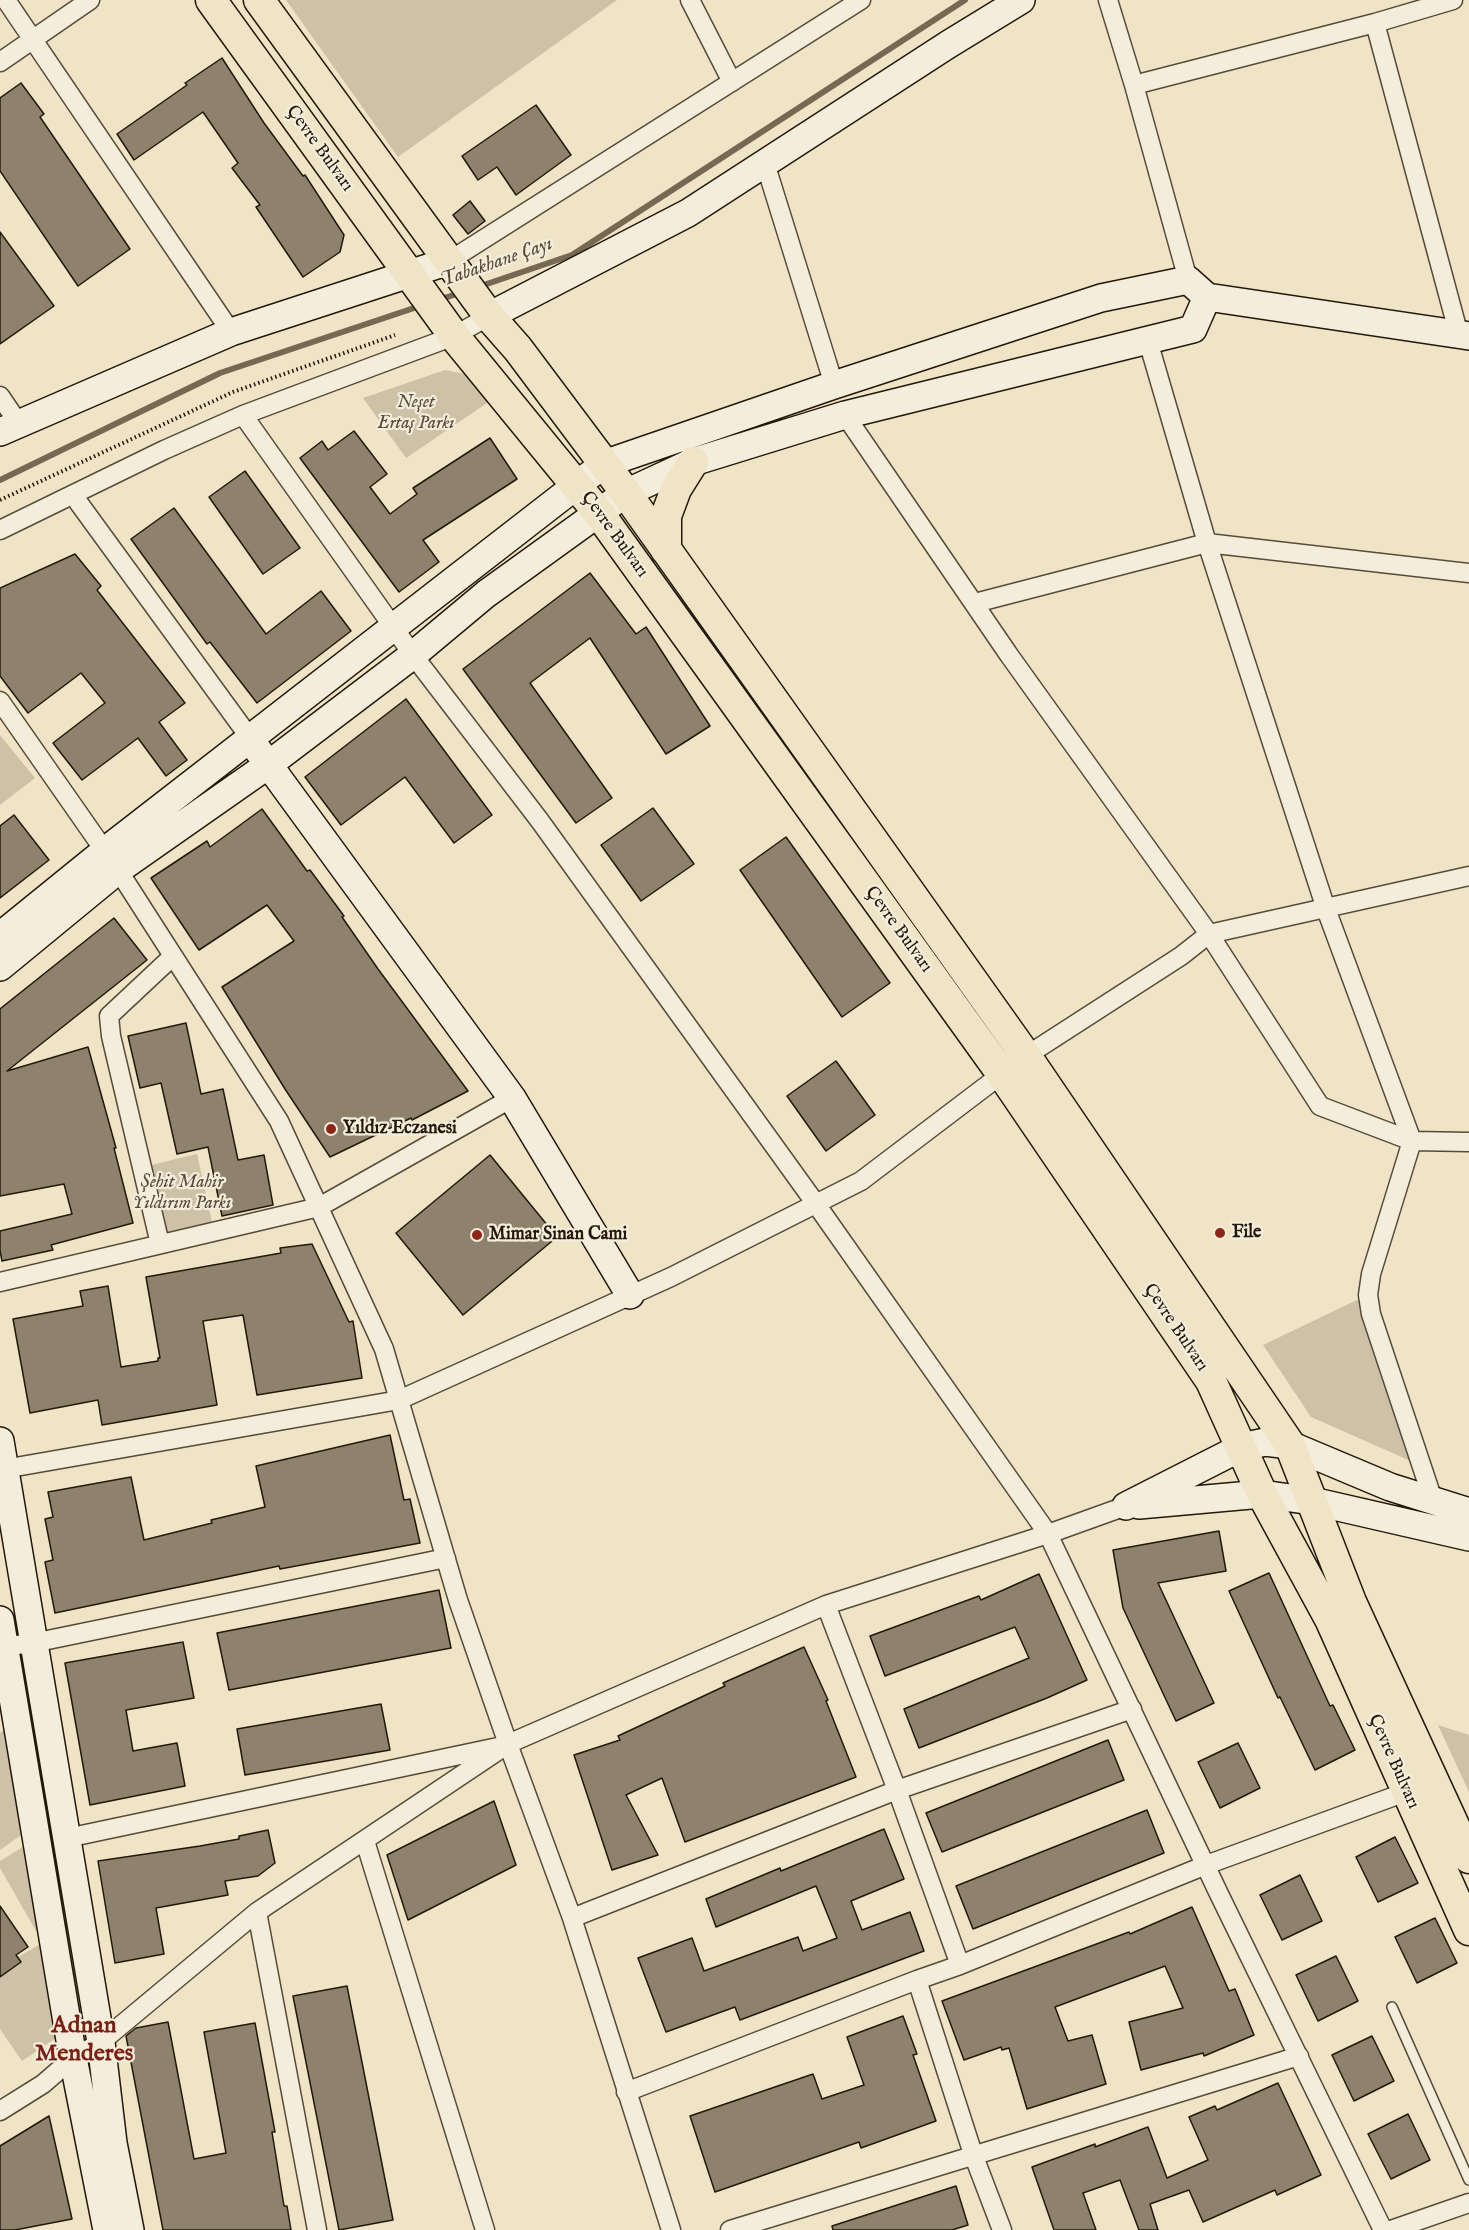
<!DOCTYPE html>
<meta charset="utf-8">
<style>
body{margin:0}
canvas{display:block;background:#f0e4c7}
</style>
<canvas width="1469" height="2230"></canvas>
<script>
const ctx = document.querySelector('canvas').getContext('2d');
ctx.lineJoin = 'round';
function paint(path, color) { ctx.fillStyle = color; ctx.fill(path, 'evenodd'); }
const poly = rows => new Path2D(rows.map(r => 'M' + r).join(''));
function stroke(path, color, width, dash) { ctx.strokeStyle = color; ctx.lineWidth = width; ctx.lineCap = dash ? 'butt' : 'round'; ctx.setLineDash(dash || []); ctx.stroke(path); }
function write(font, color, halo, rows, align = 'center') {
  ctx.font = font + ' "IM FELL English",serif'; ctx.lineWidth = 4.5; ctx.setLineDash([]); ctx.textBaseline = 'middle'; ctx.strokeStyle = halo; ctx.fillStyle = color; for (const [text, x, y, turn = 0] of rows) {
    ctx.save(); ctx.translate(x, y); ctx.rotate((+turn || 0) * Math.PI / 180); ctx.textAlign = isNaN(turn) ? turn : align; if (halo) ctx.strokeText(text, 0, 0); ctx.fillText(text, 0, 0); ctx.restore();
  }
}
const green = poly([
 [286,0,617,0,398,157],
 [445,370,465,374,479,385,490,401,406,458,363,398],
 [0,735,35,778,0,805],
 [197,1154,212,1222,166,1233,151,1165],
 [1359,1299,1413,1462,1311,1417,1263,1345],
 [1438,1725,1469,1735,1469,1792],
 [9,1726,27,1831,0,1850,0,1733],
 [29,1843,43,1928,36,1931,0,1868,0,1861],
 [47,1940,59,2036,22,2061,0,2029,0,1968]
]);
const stream = poly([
 [478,287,572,255,965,0],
 [438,300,463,292],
 [0,480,220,373,423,305]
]);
const building = poly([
 [222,58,264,123,303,176,305,175,344,235,340,252,303,277,256,207,260,205,232,168,238,163,203,112,134,160,117,134,187,85,185,83,222,58],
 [21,83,44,114,40,117,130,249,78,286,0,171,0,98,21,83],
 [536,105,571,155,516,195,497,167,478,180,462,156,536,105],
 [470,201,485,221,468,234,453,215,470,201],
 [0,232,54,306,0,344,0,232],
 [354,431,387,474,370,487,390,514,417,494,413,488,490,438,517,479,423,540,439,562,399,592,300,458,322,441,328,450,354,431],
 [245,471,300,548,263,574,209,497,245,471],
 [174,508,266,634,321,591,351,631,257,703,210,642,207,644,131,539,174,508],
 [75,554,101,586,97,590,185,703,159,722,187,760,166,776,138,738,82,780,53,743,105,703,81,673,28,713,0,676,0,588,75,554],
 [590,573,636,634,646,627,710,726,666,754,590,638,530,683,612,798,576,823,463,669,590,573],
 [406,699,492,815,454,843,405,777,341,825,305,777,406,699],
 [653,808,694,864,641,901,601,845,653,808],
 [262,809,307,871,310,870,344,916,342,917,378,969,468,1091,412,1120,411,1118,330,1157,285,1089,222,987,294,941,267,905,199,950,151,878,207,841,210,847,262,809],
 [14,815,49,860,0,898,0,826,14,815],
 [786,837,890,983,842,1017,740,870,786,837],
 [114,918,147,960,7,1071,88,1047,116,1148,114,1148,133,1223,51,1245,53,1250,2,1261,0,1251,0,1231,72,1214,64,1184,0,1196,0,1009,114,918],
 [186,1023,201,1094,223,1089,238,1160,264,1155,273,1205,222,1216,208,1147,177,1154,161,1083,140,1088,128,1036,186,1023],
 [836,1061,875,1115,826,1151,787,1096,836,1061],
 [490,1155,557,1237,463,1315,396,1233,490,1155],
 [312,1244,349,1322,353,1321,362,1378,257,1395,243,1315,203,1321,217,1405,102,1425,98,1400,30,1413,13,1319,83,1306,80,1291,108,1286,121,1367,158,1361,158,1358,160,1358,146,1277,281,1253,280,1248,312,1244],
 [390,1435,404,1500,410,1499,420,1543,280,1569,279,1566,55,1613,45,1562,53,1560,45,1519,53,1517,48,1492,131,1477,144,1540,212,1523,211,1520,265,1507,256,1466,390,1435],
 [1219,1531,1226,1571,1158,1583,1214,1703,1176,1721,1123,1608,1113,1550,1219,1531],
 [1269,1573,1330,1706,1333,1705,1355,1750,1315,1770,1280,1697,1278,1698,1229,1591,1269,1573],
 [1039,1574,1087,1680,1047,1698,919,1748,904,1709,1029,1658,1015,1627,885,1676,870,1636,979,1596,981,1600,1039,1574],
 [439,1590,451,1648,229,1690,217,1633,439,1590],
 [183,1642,194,1698,126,1710,133,1751,177,1743,185,1786,90,1805,65,1663,183,1642],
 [804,1647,828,1700,826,1701,856,1777,685,1842,662,1778,626,1795,658,1855,612,1870,574,1755,620,1740,618,1736,725,1686,723,1683,804,1647],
 [381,1704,390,1750,245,1775,237,1729,381,1704],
 [1108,1740,1124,1780,942,1852,926,1813,1108,1740],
 [1238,1743,1260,1788,1220,1808,1198,1762,1238,1743],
 [494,1801,516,1865,408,1920,387,1855,494,1801],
 [1147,1810,1164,1853,973,1929,956,1886,1147,1810],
 [884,1829,904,1879,851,1901,862,1930,910,1912,924,1951,740,2020,735,2007,666,2032,638,1958,692,1938,704,1971,798,1937,803,1951,837,1938,816,1886,716,1927,706,1899,780,1868,781,1871,884,1829],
 [268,1830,275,1863,258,1876,225,1881,228,1895,156,1908,164,1954,115,1963,98,1861,200,1846,239,1839,239,1836,268,1830],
 [1395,1837,1418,1883,1378,1902,1356,1857,1395,1837],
 [1300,1875,1322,1921,1282,1940,1260,1895,1300,1875],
 [0,1906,28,1947,16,1955,21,1962,0,1977,0,1906],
 [1192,1907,1229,1991,1235,1989,1254,2035,1204,2056,1203,2053,1141,2070,1129,2022,1183,2008,1165,1966,1055,2007,1068,2041,1092,2035,1106,2084,1027,2109,1009,2048,1002,2050,1001,2047,964,2060,942,2001,1129,1932,1130,1934,1192,1907],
 [1435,1918,1457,1963,1417,1983,1395,1937,1435,1918],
 [1336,1956,1358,2001,1318,2021,1296,1975,1336,1956],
 [347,1986,393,2220,339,2230,293,1996,347,1986],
 [903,2016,917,2054,913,2055,936,2121,861,2148,859,2142,715,2192,690,2116,813,2074,822,2099,864,2085,847,2037,903,2016],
 [168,2022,194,2159,226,2153,204,2032,255,2023,275,2132,272,2132,284,2206,287,2206,291,2230,163,2230,126,2036,136,2028,168,2022],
 [1372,2036,1394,2081,1354,2101,1332,2055,1372,2036],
 [1278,2083,1321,2175,1277,2195,1275,2190,1203,2222,1189,2190,1150,2204,1158,2230,1139,2230,1120,2180,1083,2193,1096,2230,1054,2230,1032,2167,1095,2144,1095,2147,1148,2127,1167,2178,1208,2160,1189,2117,1215,2106,1217,2110,1278,2083],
 [1408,2114,1430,2160,1391,2179,1368,2134,1408,2114],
 [49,2116,72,2219,15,2230,0,2230,0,2146,49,2116],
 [956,2186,968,2225,952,2230,833,2230,832,2226,956,2186]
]);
const path = poly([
 [0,500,233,392,395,335]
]);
const lane = poly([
 [1392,2007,1469,2180]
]);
const street = poly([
 [6,0,231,332],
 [690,0,732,82],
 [1108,0,1134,85],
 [1375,23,1459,335],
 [0,62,90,0],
 [765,163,834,385],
 [449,261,861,0],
 [1188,280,1134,85,1375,23,1453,0],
 [1148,341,1207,543,1326,909,1412,1141,1371,1274,1368,1295,1371,1314,1433,1500],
 [0,396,19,424],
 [243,415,413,655,540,821,816,1204,1048,1534,1219,1894,1383,2230],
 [845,415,1009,655,1209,934,1181,956,1026,1056],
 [73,495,250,738],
 [0,530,164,450,243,415,454,336,489,316],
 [975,603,1207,543,1469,573],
 [0,701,118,870,279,1121,384,1349,458,1600,508,1744,572,1918,671,2230],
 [1469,876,1209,934,1320,1106,1412,1141,1469,1142],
 [160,1244,111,1036,109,1016,172,957],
 [0,1282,319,1207,512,1098],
 [4,1469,399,1400,671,1277,861,1181,1002,1074],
 [826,1605,897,1790,960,1965],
 [0,1647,33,1643,446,1558],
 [67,1838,498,1747],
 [365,1841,485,2230],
 [257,1912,317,2230],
 [572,1918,897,1790,1132,1709],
 [917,1980,973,2154,1002,2230],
 [626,2092,917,1980,960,1965,1206,1865,1417,1788],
 [0,2111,43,2084,73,2058,101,2042,257,1912,508,1744,826,1605,1048,1534,1126,1506],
 [730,2230,1299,2056],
 [1391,2230,1469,2203]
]);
const secondary = poly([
 [1207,297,1469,336],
 [489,316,688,213,949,44,1021,0],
 [0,432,231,332,449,261],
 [257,749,512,1098,630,1295],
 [0,936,105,851,604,464,834,385,1101,298,1188,280,1207,297,1193,329,845,415,693,462,626,493,486,594,413,655,268,765,118,870,0,967],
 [0,1441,101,2042,113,2143,130,2230],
 [1139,1505,1262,1494,1312,1501,1469,1537],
 [1126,1506,1242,1447,1265,1442,1290,1445,1390,1487,1469,1512],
 [0,1620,73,2058,107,2230]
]);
const primary = poly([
 [211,0,454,336,598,512,1002,1074,1211,1381,1262,1494,1330,1619,1469,1930],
 [259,0,489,316,518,349,626,493,1026,1056,1290,1445,1351,1602,1469,1858],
 [666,550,666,516,676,489,693,462]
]);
const markers = [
 [331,1129,6,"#8f2418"],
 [1220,1233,6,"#8f2418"],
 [477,1235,6,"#8f2418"]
];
const streetNames = [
 ["Çevre Bulvarı",319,149,54],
 ["Çevre Bulvarı",614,535,54],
 ["Çevre Bulvarı",898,930,54],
 ["Çevre Bulvarı",1175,1328,56],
 ["Çevre Bulvarı",1393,1762,66]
];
const parkNames = [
 ["Neşet",416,403],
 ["Ertaş Parkı",416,424],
 ["Şehit Mahir",182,1183],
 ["Yıldırım Parkı",182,1204]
];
const poiNames = [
 ["Yıldız Eczanesi",343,1129],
 ["File",1232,1233],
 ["Mimar Sinan Cami",489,1235]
];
const waterNames = [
 ["Tabakhane Çayı",497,263,-19]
];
const districtNames = [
 ["Adnan",84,2027],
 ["Menderes",84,2055]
];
paint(green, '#cdc1a7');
stroke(stream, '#756954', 6);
paint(building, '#8e826c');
stroke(building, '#241809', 1.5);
stroke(lane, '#574b38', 12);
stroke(street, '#574b38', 21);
stroke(secondary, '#241809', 30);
stroke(primary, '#241809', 33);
stroke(path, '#241809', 4, [1.5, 3]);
stroke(lane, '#f5eddb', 9);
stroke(street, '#f5eddb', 18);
stroke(secondary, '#f5eddb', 27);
stroke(primary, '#f0e4c7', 30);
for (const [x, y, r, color] of markers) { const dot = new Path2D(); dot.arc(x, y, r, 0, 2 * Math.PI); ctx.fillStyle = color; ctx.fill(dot); stroke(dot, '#f5eddb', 2); }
write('18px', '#241809', '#f5eddb', streetNames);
write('italic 18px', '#574b38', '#f5eddb', parkNames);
write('bold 18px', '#241809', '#f5eddb', poiNames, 'left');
write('italic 20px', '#5a4e3b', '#f5eddb', waterNames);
write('bold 24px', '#7a1f14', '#f5eddb', districtNames);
</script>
